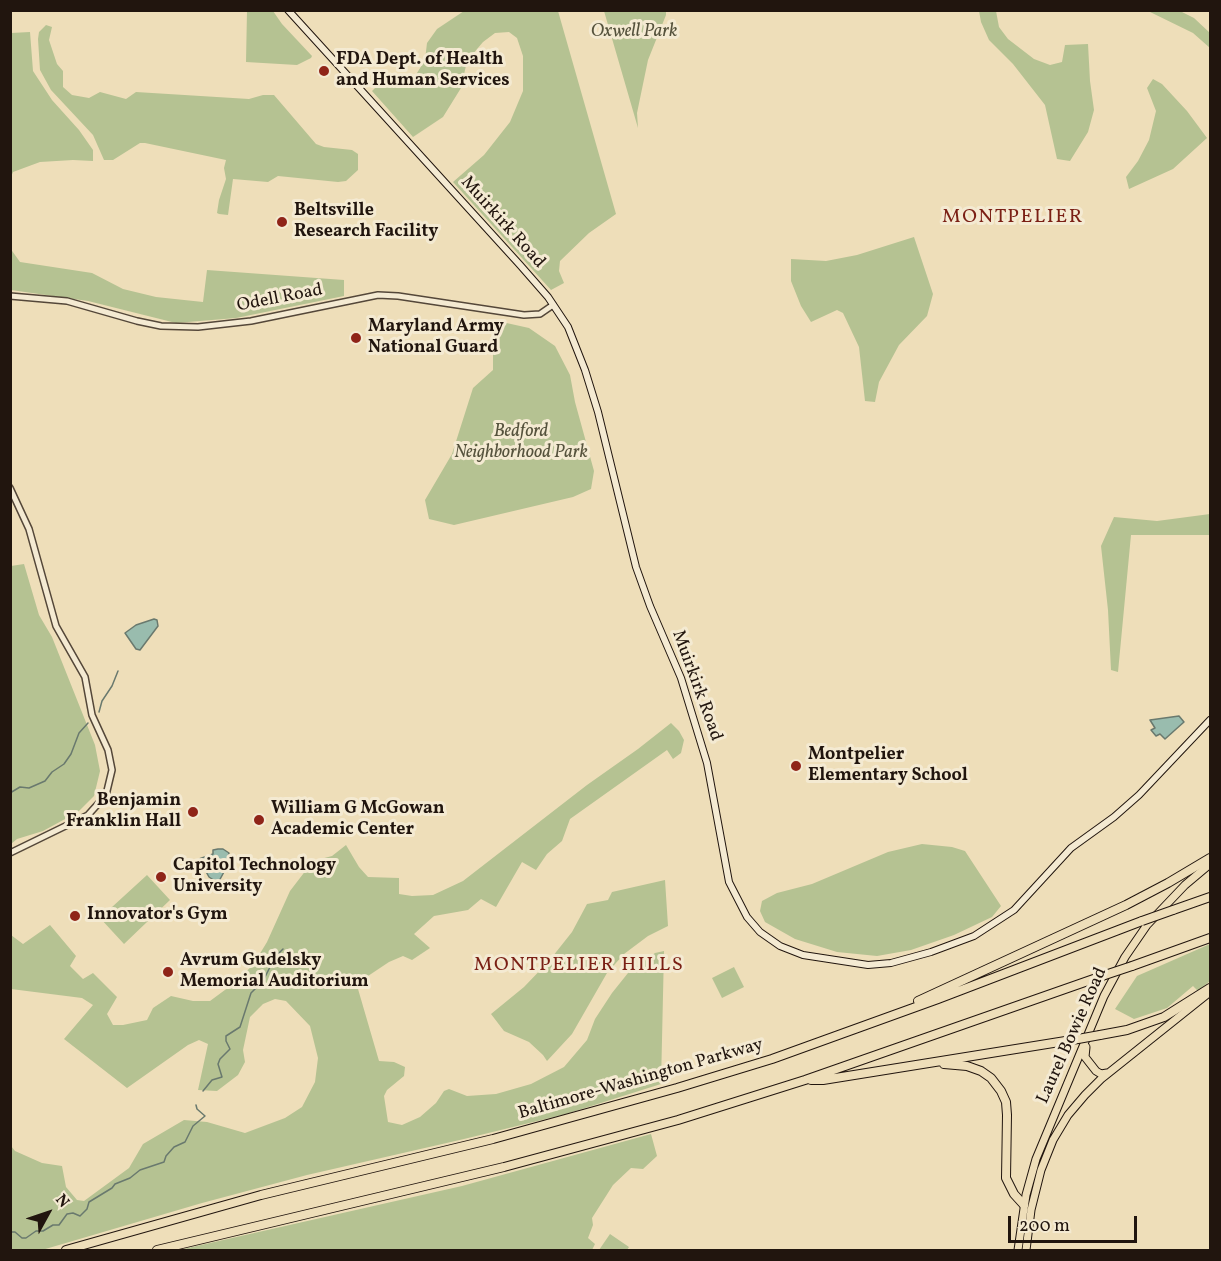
<!DOCTYPE html>
<style>
body{margin:0}
#map{position:relative;width:1221px;height:1261px;overflow:hidden;background:#eedeb9;font-family:Vollkorn,serif}
canvas{display:block}
.frame{position:absolute;inset:0;border:12px solid #21150e;pointer-events:none}
.north{position:absolute;left:18px;top:1183px;width:60px;height:60px;-webkit-text-stroke:4px #f4ead2;paint-order:stroke;rotate:50deg;font-size:16px;font-weight:700;line-height:24px;text-align:center;color:#21150e}
.north::after{content:'';display:block;margin:auto;width:21px;height:27px;background:#21150e;clip-path:polygon(50% 0,100% 100%,50% 72%,0 100%)}
.scale{position:absolute;left:1008px;top:1216px;width:129px;height:27px;box-sizing:border-box;border:3px solid #21150e;border-top:0;padding-left:8px;font-size:18px;line-height:21px;white-space:nowrap;color:#21150e;-webkit-text-stroke:4px #f4ead2;paint-order:stroke}
</style>
<div id="map">
<canvas width="1221" height="1261"></canvas>
<div class="frame"></div>
<div class="north">N</div>
<div class="scale">200 m</div>
</div>
<script>
const ctx = document.querySelector('canvas').getContext('2d');
ctx.lineJoin = 'round';
function paint(path, color) { ctx.fillStyle = color; ctx.fill(path, 'evenodd'); }
const poly = rows => new Path2D(rows.map(r => 'M' + r).join(''));
function stroke(path, color, width, dash) { ctx.strokeStyle = color; ctx.lineWidth = width; ctx.lineCap = dash ? 'butt' : 'round'; ctx.setLineDash(dash || []); ctx.stroke(path); }
function write(font, color, halo, rows, align = 'center') {
  ctx.font = font + ' Vollkorn,serif'; ctx.lineWidth = 6; ctx.setLineDash([]); ctx.textBaseline = 'middle'; ctx.strokeStyle = halo; ctx.fillStyle = color; for (const [text, x, y, turn = 0] of rows) {
    ctx.save(); ctx.translate(x, y); ctx.rotate((+turn || 0) * Math.PI / 180); ctx.textAlign = isNaN(turn) ? turn : align; if (halo) ctx.strokeText(text, 0, 0); ctx.fillText(text, 0, 0); ctx.restore();
  }
}
const green = poly([
 [247,11,273,11,282,24,312,56,311,58,297,65,246,62],
 [464,11,558,11,616,214,589,233,560,261,559,271,564,283,551,290,453,182,484,155,510,122,523,91,523,56,517,38,509,32,495,33,483,42,467,61,461,88,443,117,413,137,372,91,378,85,409,86,425,60,427,43,437,29],
 [604,11,666,11,666,15,648,60,637,113,638,128],
 [979,11,996,11,999,27,1008,39,1034,59,1050,65,1062,62,1065,45,1088,44,1090,81,1094,110,1088,132,1070,161,1057,159,1045,105,1013,64,989,40,981,22],
 [1148,11,1180,11,1194,18,1210,33,1210,48,1193,33],
 [46,25,52,27,49,40,57,64,63,71,63,87,72,95,89,98,100,92,126,99,136,92,249,99,263,95,274,95,316,144,324,147,352,150,358,154,358,170,346,181,338,182,278,176,268,182,233,179,228,215,219,214,217,213,219,200,226,179,224,168,226,160,145,143,140,143,113,160,104,160,93,135,51,90,40,70,38,39,39,32],
 [30,32,33,71,52,100,79,130,93,150,93,161,73,160,40,162,13,172,11,177,11,33],
 [1153,79,1162,84,1187,111,1207,138,1173,169,1129,189,1126,177,1138,161,1149,140,1156,111,1147,88],
 [914,237,933,294,927,316,899,345,879,382,875,402,865,401,859,347,843,313,837,310,811,322,801,306,791,281,791,259,826,261,857,255],
 [10,248,20,262,92,273,123,289,156,297,203,302,207,270,344,280,344,296,236,318,176,323,88,301,11,290],
 [493,320,529,328,555,346,570,375,575,402,594,471,591,489,573,497,454,525,429,519,425,500,452,454,473,388,493,370],
 [1210,514,1210,535,1131,535,1118,672,1111,670,1108,610,1101,546,1114,517,1157,521],
 [24,564,39,615,52,637,95,745,100,771,94,796,78,812,43,831,17,839,11,844,11,566],
 [671,723,679,731,684,740,681,753,673,759,667,750,570,819,562,841,547,854,536,870,522,862,496,907,481,899,468,910,434,916,414,934,430,948,412,960,403,956,389,962,362,980,358,989,379,1061,394,1062,405,1067,404,1076,387,1090,384,1096,388,1122,402,1125,420,1117,436,1103,444,1091,449,1089,467,1096,496,1094,531,1084,564,1067,587,1040,595,1019,612,993,628,973,655,953,664,951,661,1084,566,1114,464,1139,307,1175,202,1203,42,1250,11,1250,11,1146,15,1151,42,1163,62,1166,66,1187,77,1200,84,1201,129,1168,143,1144,184,1120,207,1122,245,1133,285,1118,302,1107,315,1082,318,1058,310,1026,286,1001,275,999,263,1004,250,1017,243,1050,245,1062,238,1075,217,1091,198,1090,208,1044,199,1040,188,1045,127,1088,64,1039,93,1005,82,998,11,989,11,935,23,944,50,925,76,956,70,966,83,979,93,973,117,997,107,1014,113,1025,123,1025,147,1020,153,1008,171,996,193,1001,210,1001,233,984,253,965,267,942,290,891,313,861,332,856,346,845,359,867,368,877,399,878,399,894,412,896,433,895,463,881,587,785,638,749],
 [922,844,952,847,965,851,1001,906,992,917,954,935,911,950,877,956,837,952,795,939,765,922,760,911,762,901,777,893,812,884,888,852],
 [147,875,170,900,124,944,100,918],
 [665,880,668,926,648,936,624,954,607,973,572,1034,547,1061,543,1055,529,1042,504,1031,491,1014,524,987,549,961,572,932,587,904,608,900,612,892],
 [1210,944,1210,981,1198,991,1193,986,1167,1008,1134,1019,1115,1009,1137,976],
 [734,967,744,987,722,998,712,978],
 [651,1134,657,1156,643,1169,631,1168,613,1185,592,1218,593,1225,588,1238,595,1244,592,1250,179,1250,462,1186],
 [610,1234,629,1247,627,1250,599,1250]
]);
const water = poly([
 [154,619,157,620,158,626,140,650,136,649,125,633,136,625,154,619],
 [1179,716,1184,722,1165,739,1160,734,1156,736,1151,730,1155,728,1150,720,1179,716],
 [218,849,223,849,229,853,225,870,218,883,209,877,204,868,200,868,201,861,199,859,213,854,213,850,218,849]
]);
const stream = poly([
 [99,712,102,701,112,686,118,671],
 [10,793,20,787,29,788,45,781,52,772,64,764,71,754,79,733,88,723],
 [203,1091,212,1080,222,1077,218,1064,220,1059,230,1049,226,1041,226,1036,240,1027,251,993,263,981,275,957,283,949],
 [10,1232,15,1232,22,1238,26,1238,36,1231,43,1231,53,1225,59,1225,67,1214,73,1213,80,1216,87,1209,89,1202,112,1188,115,1184,130,1178,140,1170,164,1162,166,1156,174,1147,185,1142,193,1126,205,1116,197,1109,196,1105]
]);
const tertiary = poly([
 [10,296,67,301,137,321,161,326,198,327,251,321,378,295,398,296,524,315,540,314,553,305],
 [10,488,29,529,56,626,85,677,92,715,108,750,112,770,106,795,88,815,10,853]
]);
const secondary = poly([
 [288,10,520,265,548,297,568,327,585,370,598,412,636,567,650,606,681,678,707,763,729,882,747,917,760,932,780,946,803,955,868,965,891,963,931,952,974,936,1014,910,1071,848,1114,817,1139,795,1210,720]
]);
const primary = poly([
 [1086,1047,1085,1057,1096,1071,1101,1074,1107,1073],
 [1018,1250,1026,1195,1036,1159,1104,996,1125,957,1147,925,1185,885,1210,864],
 [1026,1250,1031,1210,1041,1170,1053,1140,1068,1115,1085,1095,1101,1079,1210,992]
]);
const motorway = poly([
 [1173,910,1210,897],
 [1132,966,1210,938],
 [918,1001,1126,905,1168,883,1210,858],
 [1100,1035,1127,1030,1164,1017,1210,988],
 [944,1064,967,1066,981,1071,991,1078,1001,1091,1006,1102,1007,1115,1006,1178,1014,1194,1024,1205],
 [811,1080,823,1080,1078,1039],
 [66,1250,261,1195,493,1139,677,1088,772,1059,938,999,1142,921],
 [157,1250,504,1167,678,1120,805,1080,1105,975]
]);
const motorwayBridge = poly([
 [1142,921,1173,910],
 [1105,975,1132,966],
 [1078,1039,1100,1035]
]);
const markers = [
 [324,71,6,"#8f2418"],
 [282,222,6,"#8f2418"],
 [356,338,6,"#8f2418"],
 [796,766,6,"#8f2418"],
 [193,812,6,"#8f2418"],
 [259,820,6,"#8f2418"],
 [161,877,6,"#8f2418"],
 [75,916,6,"#8f2418"],
 [168,972,6,"#8f2418"]
];
const parkNames = [
 ["Oxwell Park",634,33],
 ["Bedford",521,433],
 ["Neighborhood Park",521,454]
];
const poiNames = [
 ["FDA Dept. of Health",336,61],
 ["and Human Services",336,82],
 ["Beltsville",294,212],
 ["Research Facility",294,233],
 ["Maryland Army",368,328],
 ["National Guard",368,349],
 ["Montpelier",808,756],
 ["Elementary School",808,777],
 ["Benjamin",181,802,"right"],
 ["Franklin Hall",181,823,"right"],
 ["William G McGowan",271,810],
 ["Academic Center",271,831],
 ["Capitol Technology",173,867],
 ["University",173,888],
 ["Innovator's Gym",87,916],
 ["Avrum Gudelsky",180,962],
 ["Memorial Auditorium",180,983]
];
const streetNames = [
 ["Muirkirk Road",502,223,48],
 ["Odell Road",280,299,-11],
 ["Muirkirk Road",696,686,70],
 ["Laurel Bowie Road",1073,1036,-66],
 ["Baltimore-Washington Parkway",641,1080,-16]
];
const neighbourhoodNames = [
 ["MONTPELIER",1013,218],
 ["MONTPELIER HILLS",579,966]
];
paint(green, '#b5c292');
paint(water, '#99bcae');
stroke(water, '#69796e', 1.5);
stroke(stream, '#69796e', 1.5);
stroke(tertiary, '#544739', 8);
stroke(secondary, '#21150e', 8);
stroke(primary, '#21150e', 9);
stroke(motorway, '#21150e', 10);
stroke(tertiary, '#f4ead2', 5);
stroke(secondary, '#f4ead2', 6);
stroke(primary, '#eedeb9', 7);
stroke(motorway, '#eedeb9', 8);
stroke(motorwayBridge, '#21150e', 10, []);
stroke(motorwayBridge, '#eedeb9', 8);
for (const [x, y, r, color] of markers) { const dot = new Path2D(); dot.arc(x, y, r, 0, 2 * Math.PI); ctx.fillStyle = color; ctx.fill(dot); stroke(dot, '#f4ead2', 2); }
write('italic 18px', '#55523c', '#f4ead2', parkNames);
write('bold 18px', '#21150e', '#f4ead2', poiNames, 'left');
write('18px', '#21150e', '#f4ead2', streetNames);
ctx.letterSpacing = '1.5px';
write('20px', '#7a1f14', '#f4ead2', neighbourhoodNames);
ctx.letterSpacing = '0px';
</script>
